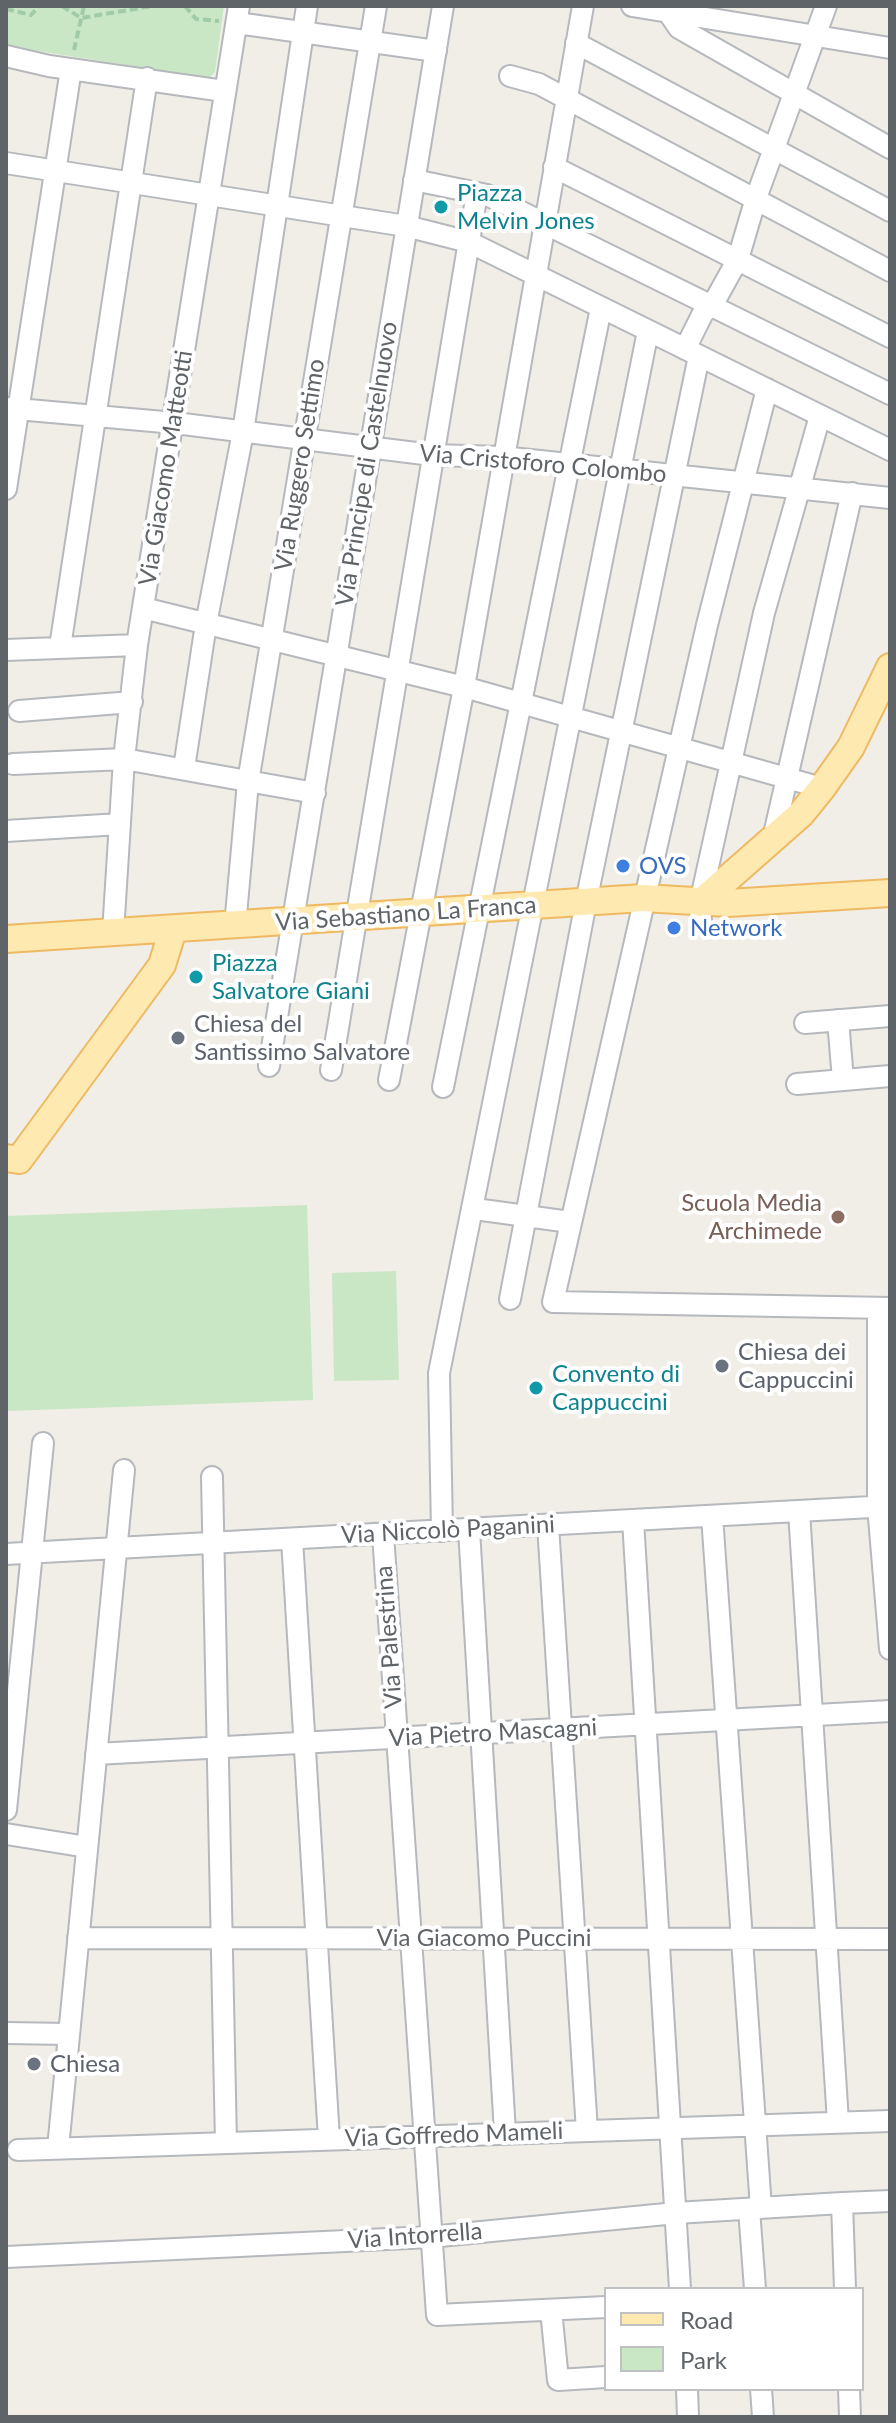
<!DOCTYPE html>
<meta charset="utf-8">
<style>
body{margin:0}
#map{position:relative;width:896px;height:2423px;overflow:hidden;background:#f1eee8;font-family:Lato,sans-serif}
canvas{display:block}
.frame{position:absolute;inset:0;border:8px solid #5f6468;pointer-events:none}
.legend{position:absolute;left:604px;top:2287px;width:260px;height:104px;box-sizing:border-box;background:#fff;border:2px solid #bfc1c3;margin:0;padding:10px 14px;list-style:none;font-size:24px;color:#5f6468}
.legend li{display:flex;align-items:center;gap:16px;height:40px}
.legend b{width:40px;border:2px solid #bfc1c3}
</style>
<div id="map">
<canvas width="896" height="2423"></canvas>
<div class="frame"></div>
<ul class="legend">
<li><b style="height:10px;background:#fee9b0"></b>Road</li>
<li><b style="height:22px;background:#c9e7c5"></b>Park</li>
</ul>
</div>
<script>
const ctx = document.querySelector('canvas').getContext('2d');
ctx.lineJoin = 'round';
function paint(path, color) { ctx.fillStyle = color; ctx.fill(path, 'evenodd'); }
const poly = rows => new Path2D(rows.map(r => 'M' + r).join(''));
function stroke(path, color, width, dash) { ctx.strokeStyle = color; ctx.lineWidth = width; ctx.lineCap = dash ? 'butt' : 'round'; ctx.setLineDash(dash || []); ctx.stroke(path); }
function write(font, color, halo, rows, align = 'center') {
  ctx.font = font + ' Lato,sans-serif'; ctx.lineWidth = 8; ctx.setLineDash([]); ctx.textBaseline = 'middle'; ctx.strokeStyle = halo; ctx.fillStyle = color; for (const [text, x, y, turn = 0] of rows) {
    ctx.save(); ctx.translate(x, y); ctx.rotate((+turn || 0) * Math.PI / 180); ctx.textAlign = isNaN(turn) ? turn : align; if (halo) ctx.strokeText(text, 0, 0); ctx.fillText(text, 0, 0); ctx.restore();
  }
}
const green = poly([
 [6,6,224,6,215,72,209,78,6,46],
 [307,1205,313,1400,8,1411,6,1216],
 [396,1271,399,1380,334,1381,332,1273]
]);
const path = poly([
 [62,6,81,18,152,6],
 [185,6,196,19,219,21],
 [6,9,31,15,39,6],
 [74,50,84,6]
]);
const minor = poly([
 [632,6,890,48],
 [668,12,679,28,890,148],
 [237,23,436,51],
 [576,43,890,211],
 [6,56,49,66,224,91],
 [510,76,539,84,890,271],
 [6,163,406,226,469,242,890,450],
 [554,167,890,337],
 [414,180,487,195,890,394],
 [685,349,703,313,713,304,738,259,756,198,826,6],
 [767,389,707,625,553,1302,890,1308],
 [6,408,175,423,432,455,502,457,890,498],
 [6,489,71,69],
 [143,608,464,687,822,788],
 [60,647,147,78],
 [6,650,137,645],
 [19,711,132,702],
 [13,764,124,759,315,793],
 [184,768,206,624,243,432,307,6],
 [6,831,120,824],
 [773,839,852,493],
 [701,921,700,903,764,613,820,416],
 [235,926,248,782,376,6],
 [113,933,124,759,137,645,239,6],
 [838,1020,843,1080],
 [805,1023,890,1016],
 [269,1066,443,6],
 [331,1070,477,193],
 [389,1080,464,687,583,6],
 [797,1084,890,1076],
 [443,1087,601,308],
 [475,1209,570,1222],
 [510,1299,586,902,699,356],
 [878,1308,878,1506,890,1649],
 [212,1477,226,2143],
 [799,1511,838,2122],
 [712,1516,761,2208],
 [633,1520,680,2289],
 [548,1525,587,2131],
 [469,1529,505,2133],
 [442,1531,439,1373,648,331],
 [383,1534,437,2315,606,2307],
 [292,1539,329,2139],
 [6,1554,890,1506],
 [96,1754,890,1711],
 [6,1810,43,1443],
 [6,1834,87,1847],
 [78,1938,890,1939],
 [6,2033,69,2034],
 [58,2148,124,1470],
 [18,2150,890,2121],
 [842,2203,890,2201],
 [749,2209,755,2289],
 [6,2257,430,2237,676,2213,842,2203,845,2289],
 [551,2310,558,2380,606,2377],
 [687,2389,688,2417],
 [761,2389,763,2417],
 [849,2389,850,2417]
]);
const major = poly([
 [700,903,801,814,822,788,851,747,890,667],
 [6,939,643,898,728,903,890,893],
 [6,1158,19,1160,162,965,173,930]
]);
const markers = [
 [441,207,8,"#0f9aa8"],
 [623,866,8,"#3f7fe0"],
 [674,928,8,"#3f7fe0"],
 [196,977,8,"#0f9aa8"],
 [178,1038,8,"#6b7280"],
 [838,1217,8,"#8d6e63"],
 [722,1366,8,"#6b7280"],
 [536,1388,8,"#0f9aa8"],
 [34,2064,8,"#6b7280"]
];
const cultureNames = [
 ["Piazza",457,193],
 ["Melvin Jones",457,221],
 ["Piazza",212,963],
 ["Salvatore Giani",212,991],
 ["Convento di",552,1374],
 ["Cappuccini",552,1402]
];
const streetNames = [
 ["Via Principe di Castelnuovo",367,464,-81],
 ["Via Cristoforo Colombo",543,464,5],
 ["Via Ruggero Settimo",300,465,-81],
 ["Via Giacomo Matteotti",166,468,-81],
 ["Via Sebastiano La Franca",406,914,-4],
 ["Via Niccolò Paganini",448,1530,-3],
 ["Via Palestrina",389,1637,-94],
 ["Via Pietro Mascagni",493,1733,-3],
 ["Via Giacomo Puccini",484,1938],
 ["Via Goffredo Mameli",454,2135,-2],
 ["Via Intorrella",415,2236,-4]
];
const shopNames = [
 ["OVS",639,866],
 ["Network",690,928]
];
const worshipNames = [
 ["Chiesa del",194,1024],
 ["Santissimo Salvatore",194,1052],
 ["Chiesa dei",738,1352],
 ["Cappuccini",738,1380],
 ["Chiesa",50,2064]
];
const educationNames = [
 ["Scuola Media",822,1203],
 ["Archimede",822,1231]
];
paint(green, '#c9e7c5');
stroke(minor, '#b5b8bc', 24);
stroke(major, '#efb962', 30);
stroke(path, '#a0cba7', 4, [8, 4]);
stroke(minor, '#fff', 20);
stroke(major, '#fee9b0', 26);
for (const [x, y, r, color] of markers) { const dot = new Path2D(); dot.arc(x, y, r, 0, 2 * Math.PI); ctx.fillStyle = color; ctx.fill(dot); stroke(dot, '#fff', 3); }
write('24px', '#0d838f', '#fff', cultureNames, 'left');
write('24px', '#5f6468', '#fff', streetNames);
write('24px', '#366cbe', '#fff', shopNames, 'left');
write('24px', '#5b616d', '#fff', worshipNames, 'left');
write('24px', '#785e54', '#fff', educationNames, 'right');
</script>
